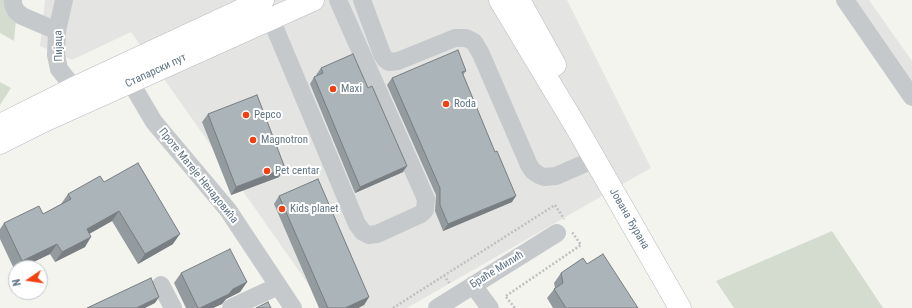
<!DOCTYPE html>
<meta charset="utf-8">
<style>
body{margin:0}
#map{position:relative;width:912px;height:308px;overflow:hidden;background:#f4f4ef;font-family:"Roboto Condensed",sans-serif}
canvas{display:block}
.north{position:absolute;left:8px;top:260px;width:40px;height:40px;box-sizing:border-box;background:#fff;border:1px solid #bfc7cd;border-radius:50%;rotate:257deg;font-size:11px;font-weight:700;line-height:16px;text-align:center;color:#607483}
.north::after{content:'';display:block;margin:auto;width:14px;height:18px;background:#f34010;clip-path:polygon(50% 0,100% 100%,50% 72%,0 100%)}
</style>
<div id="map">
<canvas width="912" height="308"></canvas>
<div class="north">N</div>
</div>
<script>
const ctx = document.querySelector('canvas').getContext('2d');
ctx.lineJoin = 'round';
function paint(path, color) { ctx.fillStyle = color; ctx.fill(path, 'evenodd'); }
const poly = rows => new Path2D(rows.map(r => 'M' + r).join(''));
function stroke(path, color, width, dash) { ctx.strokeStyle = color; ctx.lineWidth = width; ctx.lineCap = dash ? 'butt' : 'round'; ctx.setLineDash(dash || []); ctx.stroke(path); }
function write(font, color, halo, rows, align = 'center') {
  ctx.font = font + ' "Roboto Condensed",sans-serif'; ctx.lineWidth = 4; ctx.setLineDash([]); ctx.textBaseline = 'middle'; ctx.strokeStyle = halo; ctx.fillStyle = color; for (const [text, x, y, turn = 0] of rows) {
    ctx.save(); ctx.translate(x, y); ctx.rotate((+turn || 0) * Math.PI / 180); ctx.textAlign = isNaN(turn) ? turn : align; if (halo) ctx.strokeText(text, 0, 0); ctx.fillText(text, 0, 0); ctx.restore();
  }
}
const built = poly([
 [45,0,567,0,651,168,407,308,325,308,131,32,72,60,40,46],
 [852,0,869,0,912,61,912,87]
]);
const green = poly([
 [0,0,18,0,14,41,0,33],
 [0,82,11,88,0,105],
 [832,231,883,308,734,308,716,281]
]);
const path = poly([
 [444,275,449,283],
 [506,296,581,245,572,232],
 [506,297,515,308],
 [393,308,555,205,564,219]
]);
const minor = poly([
 [13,0,13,4,16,11,22,16,57,31],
 [64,0,57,31,56,55,59,69,74,88],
 [362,0,382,54,385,59,389,62,398,61,455,38,466,38,474,42,481,54,529,165,533,171,539,175,544,177,556,176,595,159],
 [845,0,912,97],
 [271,19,357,224,363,232,369,235,377,234,421,214,425,210,426,199,338,0],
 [131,83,154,122,228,210,293,308],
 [161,285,173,308],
 [473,285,490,308],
 [231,308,278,286],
 [437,308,557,233]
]);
const major = poly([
 [500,0,578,130,680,308],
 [519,0,555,65],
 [0,125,74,88,263,0],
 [0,143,46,120,313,0]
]);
const wall = poly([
 [321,68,403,172,355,193,310,84,314,77,317,76,316,75],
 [466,71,463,75,512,202,443,231,435,211,436,195,387,85,392,78],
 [208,114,279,177,231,195,202,122],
 [104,182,173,244,138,264,112,221,89,234,85,247,55,262,50,254,21,268,16,268,15,271,0,239,0,229,4,223,43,214,61,204,68,194],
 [279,196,369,297,364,305,358,308,319,308,274,204],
 [587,264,638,308,553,308,547,298,555,288,554,283,561,273],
 [181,273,247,282,240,292,226,299,222,304,213,308,186,308,174,283]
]);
const shadedWall = poly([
 [407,166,403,172,355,193,360,187],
 [285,168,279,177,231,195,236,187],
 [516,196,512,202,443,231,448,224],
 [119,211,112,221,80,239,87,229],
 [180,234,173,244,138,264,145,254],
 [91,237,85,247,55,262,62,252],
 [57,244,50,254,21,268,17,268,22,261],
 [247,282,240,292,226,299,222,304,213,308,200,308,233,289],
 [159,297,155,303,145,308,136,308],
 [369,297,364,305,358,308,345,308]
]);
const building = poly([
 [458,50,466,71,462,72,495,152,497,151,516,196,448,224,440,205,440,188,392,78,458,50],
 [353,54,368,88,372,86,407,166,360,187,314,77,323,73,321,68,353,54],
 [257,95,285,168,236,187,208,114,257,95],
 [138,163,180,234,145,254,119,211,87,229,91,237,62,252,57,244,22,261,4,223,39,206,43,214,71,199,68,194,100,176,104,182,138,163],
 [318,179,369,297,345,308,328,308,279,196,318,179],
 [230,249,247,282,233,289,229,294,200,308,198,308,181,273,230,249],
 [603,254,638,308,566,308,554,289,563,283,561,273,583,258,587,264,603,254],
 [151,278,159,297,136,308,87,308,151,278],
 [268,302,271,308,256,308,268,302]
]);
const markers = [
 [333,89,4,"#f34010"],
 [446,104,4,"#f34010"],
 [246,115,4,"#f34010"],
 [253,140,4,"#f34010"],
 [267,171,4,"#f34010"],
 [282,209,4,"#f34010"]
];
const streetNames = [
 ["Пијаца",59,46,-91],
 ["Стапарски пут",156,71,-25],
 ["Проте Матеје Ненадовића",198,176,51],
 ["Јована Ђурана",629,219,60],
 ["Браће Милић",497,270,-32]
];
const poiNames = [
 ["Maxi",341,89],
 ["Roda",454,104],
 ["Pepco",254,115],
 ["Magnotron",261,140],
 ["Pet centar",275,171],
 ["Kids planet",290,209]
];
paint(built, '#e4e5e3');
paint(green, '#d4dcd0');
stroke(major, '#b6babe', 23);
stroke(path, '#bec0c2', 2.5, [2, 2]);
stroke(minor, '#c6c9cc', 18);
stroke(major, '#fff', 22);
paint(wall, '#939b9e');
paint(shadedWall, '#787e81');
paint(building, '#abb4b8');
stroke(building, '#787e81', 1);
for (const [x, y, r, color] of markers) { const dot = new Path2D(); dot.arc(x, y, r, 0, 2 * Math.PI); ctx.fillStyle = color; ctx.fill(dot); stroke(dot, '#fff', 1.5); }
write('11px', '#607483', '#fff', streetNames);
write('11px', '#607483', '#fff', poiNames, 'left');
</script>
